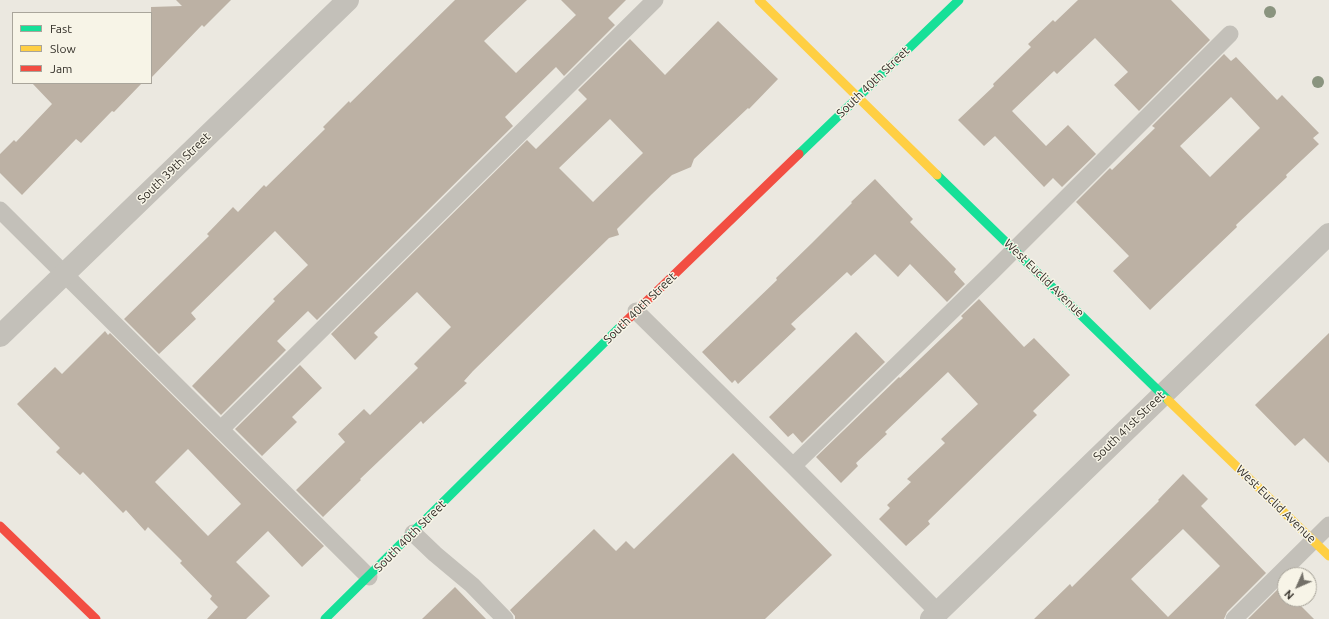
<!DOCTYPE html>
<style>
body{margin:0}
#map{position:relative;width:1329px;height:619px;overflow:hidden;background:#ebe8e0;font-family:Ubuntu,sans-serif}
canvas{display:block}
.legend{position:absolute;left:12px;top:12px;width:140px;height:72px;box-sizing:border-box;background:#f7f4e7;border:1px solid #a9a59b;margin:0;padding:5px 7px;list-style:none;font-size:12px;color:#332f28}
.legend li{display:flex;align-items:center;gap:8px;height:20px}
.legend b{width:20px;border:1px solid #a9a59b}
.north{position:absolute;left:1277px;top:567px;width:40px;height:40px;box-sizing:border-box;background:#f7f4e7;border:1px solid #a9a59b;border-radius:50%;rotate:225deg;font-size:11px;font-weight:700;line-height:16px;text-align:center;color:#332f28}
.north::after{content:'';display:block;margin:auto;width:14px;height:18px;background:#737068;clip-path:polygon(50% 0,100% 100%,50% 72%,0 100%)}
</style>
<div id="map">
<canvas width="1329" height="619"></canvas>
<ul class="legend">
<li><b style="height:5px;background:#16e098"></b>Fast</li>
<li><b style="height:5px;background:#ffcf43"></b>Slow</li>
<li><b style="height:5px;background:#f24e42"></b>Jam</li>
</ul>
<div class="north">N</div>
</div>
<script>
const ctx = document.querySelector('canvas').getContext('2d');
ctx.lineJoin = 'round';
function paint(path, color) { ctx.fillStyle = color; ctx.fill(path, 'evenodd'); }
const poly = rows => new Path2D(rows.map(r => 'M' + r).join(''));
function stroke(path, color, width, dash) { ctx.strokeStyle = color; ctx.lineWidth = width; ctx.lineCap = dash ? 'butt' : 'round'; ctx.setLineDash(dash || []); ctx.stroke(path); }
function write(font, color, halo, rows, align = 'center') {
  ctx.font = font + ' Ubuntu,sans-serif'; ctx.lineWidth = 3; ctx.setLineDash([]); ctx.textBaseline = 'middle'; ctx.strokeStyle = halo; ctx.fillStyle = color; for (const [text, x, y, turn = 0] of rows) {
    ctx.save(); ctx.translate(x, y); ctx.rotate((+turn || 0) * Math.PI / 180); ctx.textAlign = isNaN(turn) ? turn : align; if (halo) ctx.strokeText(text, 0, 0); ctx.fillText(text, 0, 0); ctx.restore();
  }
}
const building = poly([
 [176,0,231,0,204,27,202,25,151,78,151,7,182,6],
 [455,0,527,0,484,41,516,73,576,15,561,0,626,0,608,18,615,25,564,76,556,67,505,117,513,126,317,320,308,311,277,341,286,350,221,415,192,386,275,301,273,299,308,265,275,231,191,313,196,319,159,354,124,319,209,236,207,234,233,207,238,212,264,185,266,187,325,129,323,127,349,101,350,103],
 [1078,0,1171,0,1210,40,1139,111,1114,85,1128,72,1095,38,1057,74,1054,71,1012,111,1046,146,1068,125,1096,154,1062,187,1053,178,1044,187,995,136,984,146,958,120,994,86,993,84,1031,47,1028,44,1053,20,1055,22],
 [718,21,778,79,749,109,748,108,694,159,691,167,672,175,652,194,617,229,619,235,609,238,473,371,464,381,467,383,423,424,421,421,360,479,361,480,323,517,296,490,345,442,338,434,364,409,370,415,418,368,414,364,451,327,417,292,374,333,378,337,355,360,331,334,527,140,536,149,587,99,578,90,630,39,665,75],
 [610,119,643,153,593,202,559,168],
 [1224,54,1231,61,1236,57,1277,100,1282,95,1319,133,1313,138,1319,144,1286,175,1287,177,1236,225,1237,227,1150,310,1113,271,1129,256,1076,202,1110,168,1112,170,1155,128,1152,126],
 [1231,97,1260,128,1210,177,1180,146],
 [32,83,142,83,114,112,112,111,81,143,76,139,22,195,0,173,0,154,14,140,16,142,52,104],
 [875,179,913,219,910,222,956,269,954,272,965,284,947,302,910,264,898,277,875,254,851,276,847,272,791,324,796,329,738,384,735,380,732,383,702,352,777,280,776,278,812,243,852,203,851,202],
 [979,299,1024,347,1034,338,1070,375,1033,411,1037,415,928,521,930,524,906,546,879,519,890,508,887,505,911,482,907,479,945,443,941,439,978,404,948,372,885,432,887,434,856,463,858,466,841,483,816,457,899,377,900,378,963,318,961,316],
 [105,331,108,335,110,333,324,546,302,567,268,531,236,562,270,596,246,619,207,619,218,607,210,599,212,596,180,563,182,561,148,527,145,531,126,510,123,513,83,472,80,475,56,452,60,448,17,404,55,367,62,374],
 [188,449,241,504,208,536,155,482],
 [856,332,885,362,802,443,793,433,788,437,769,417],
 [1329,333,1329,463,1304,438,1295,446,1255,405],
 [300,365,322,388,292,417,297,422,262,456,235,429],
 [733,453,832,555,765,619,515,619,515,616,510,610,594,529,616,551,626,541,634,549],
 [1183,474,1208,499,1201,506,1266,573,1227,612,1224,619,1034,619,1070,584,1072,587,1159,501,1158,500],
 [1183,529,1220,566,1168,617,1131,579],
 [455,587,486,619,422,619],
 [1280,587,1285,592,1285,599,1294,599,1314,619,1248,619]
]);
const lane = poly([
 [0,210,369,577],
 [636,311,793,466,938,612],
 [221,429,655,0],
 [793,466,992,272,1230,34],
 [413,533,435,554,472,585,505,619],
 [1234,619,1329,525]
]);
const street = poly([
 [0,336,348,0],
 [931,619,1329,234]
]);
const fast = poly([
 [799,154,959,0],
 [937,175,1168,400],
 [325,619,622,325]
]);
const slow = poly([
 [759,0,937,175],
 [1168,400,1329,556]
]);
const jam = poly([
 [622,325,799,154],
 [0,526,96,619]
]);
const trees = [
 [1270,12],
 [1318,82]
];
const streetNames = [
 ["South 40th Street",873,82,-44],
 ["South 39th Street",174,168,-44],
 ["West Euclid Avenue",1044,278,44],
 ["South 40th Street",640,308,-44],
 ["South 41st Street",1129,426,-44],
 ["West Euclid Avenue",1276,504,44],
 ["South 40th Street",410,536,-45]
];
paint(building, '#bcb1a4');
stroke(lane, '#c3c0b9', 17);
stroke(street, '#c3c0b9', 22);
stroke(fast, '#16e098', 9);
stroke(slow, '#ffcf43', 9);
stroke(jam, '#f24e42', 9);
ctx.fillStyle = '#8a947f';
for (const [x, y] of trees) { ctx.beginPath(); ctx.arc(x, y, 6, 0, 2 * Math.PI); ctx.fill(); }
write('12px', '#332f28', '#f7f4e7', streetNames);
</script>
